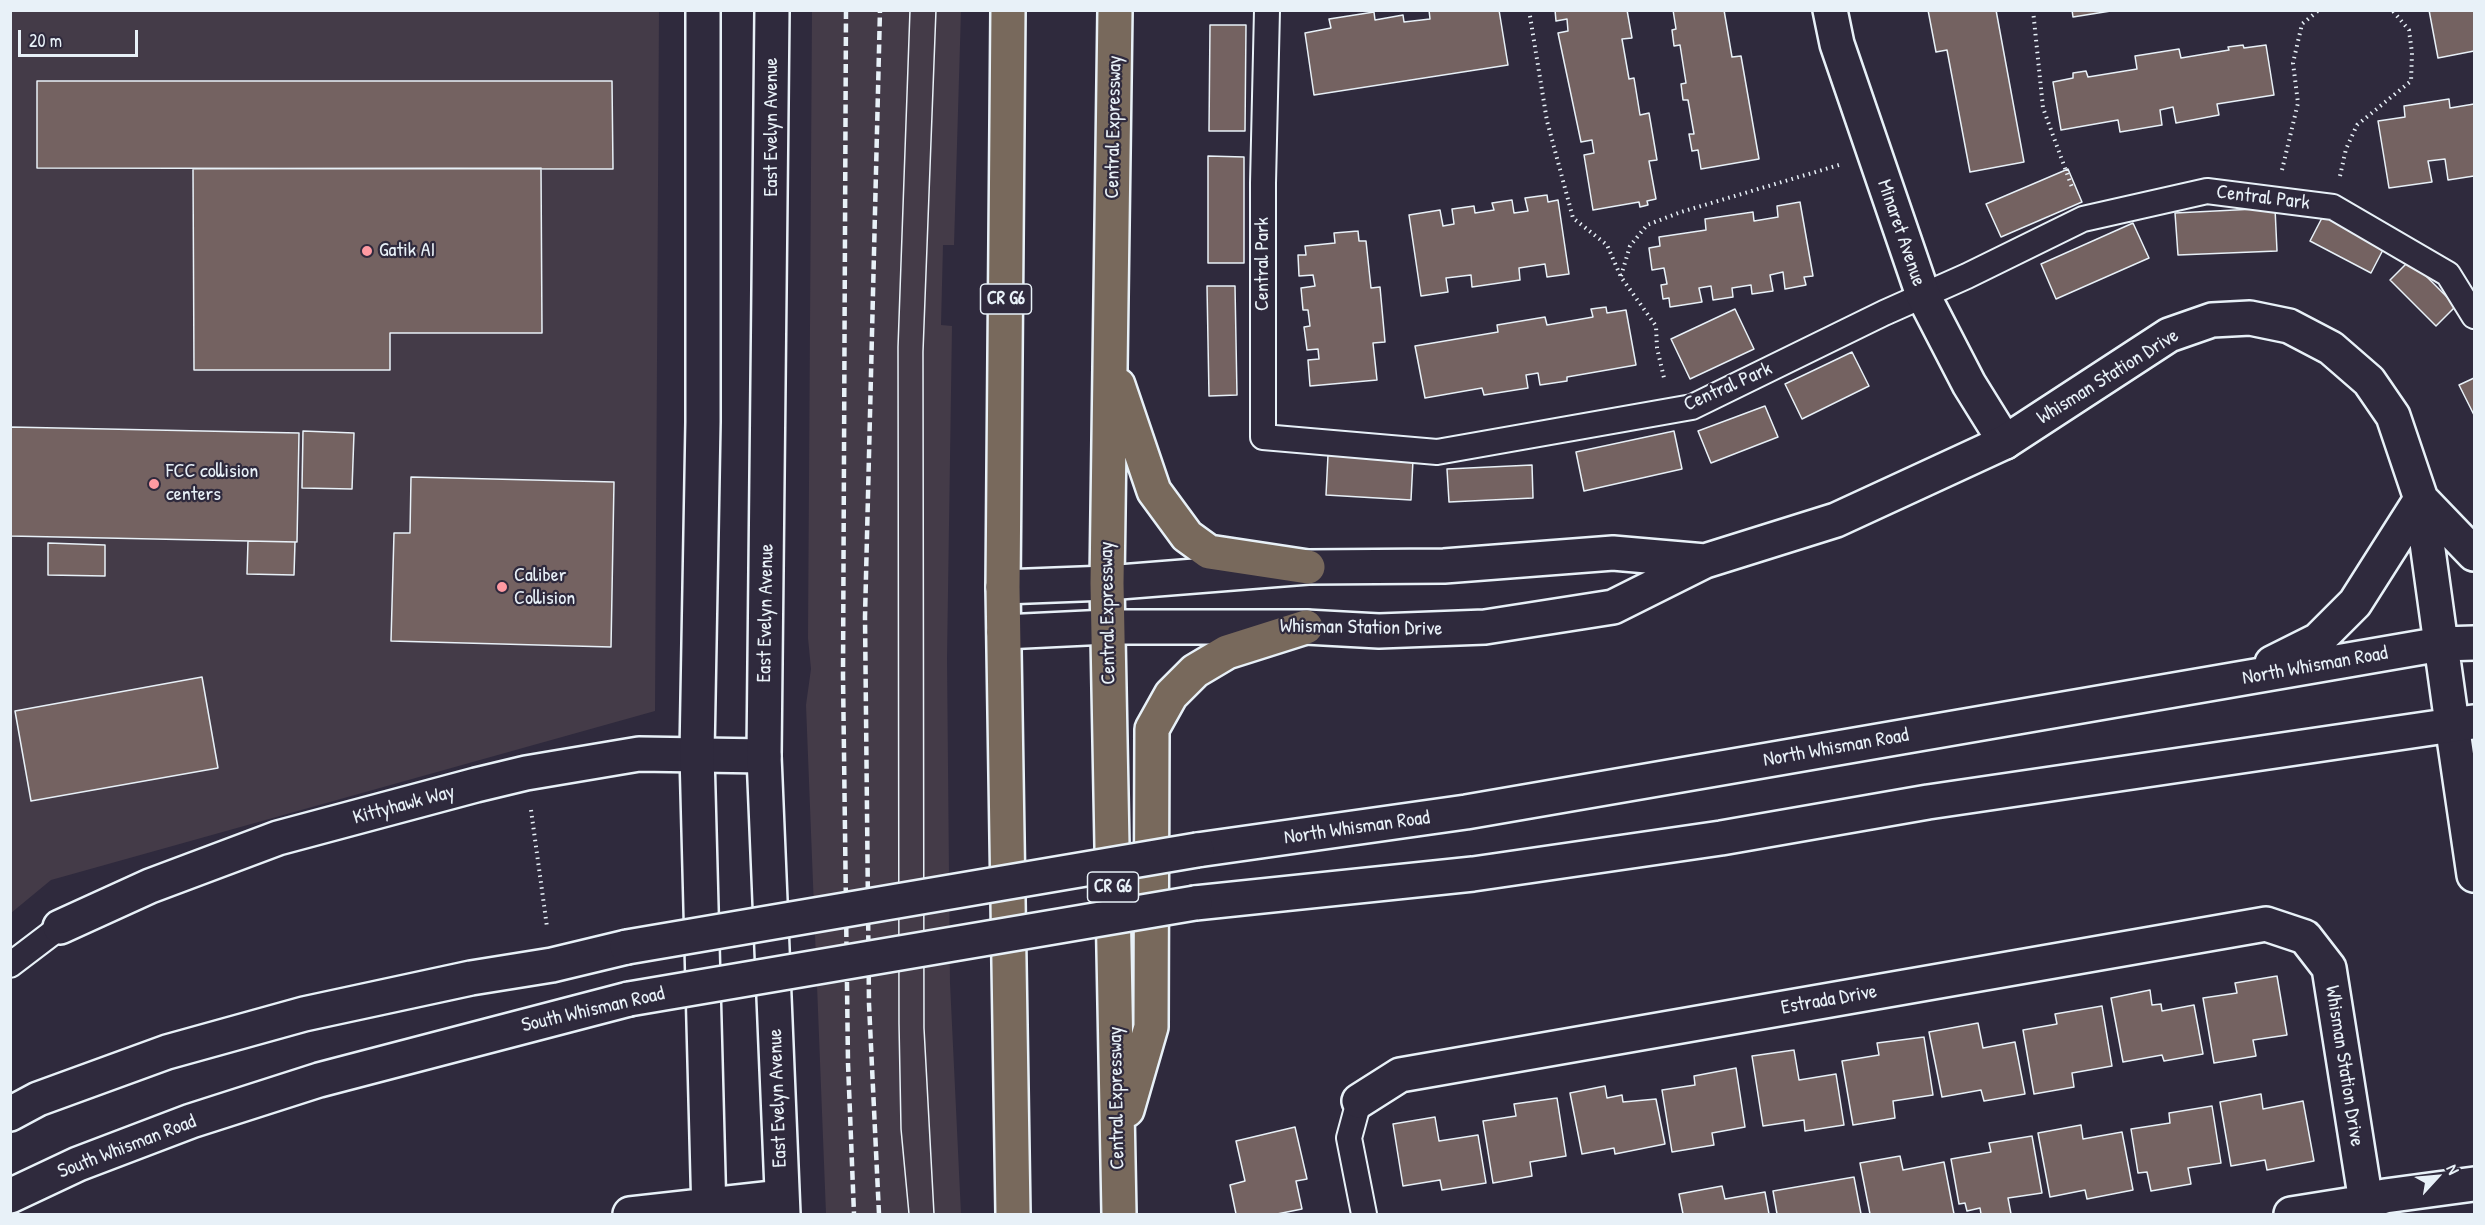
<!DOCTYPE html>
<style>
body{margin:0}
#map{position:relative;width:2485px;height:1225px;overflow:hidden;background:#2f2a3d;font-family:"Patrick Hand",sans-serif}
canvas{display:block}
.frame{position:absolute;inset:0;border:12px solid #e8f1f8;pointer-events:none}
.north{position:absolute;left:2407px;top:1147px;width:60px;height:60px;-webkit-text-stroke:4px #2f2a3d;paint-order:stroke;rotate:64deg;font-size:16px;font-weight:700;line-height:24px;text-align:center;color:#e8f1f8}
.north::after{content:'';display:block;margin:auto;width:21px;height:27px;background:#e8f1f8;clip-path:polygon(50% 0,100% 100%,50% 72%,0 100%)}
.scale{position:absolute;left:18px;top:30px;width:120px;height:27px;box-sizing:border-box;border:3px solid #e8f1f8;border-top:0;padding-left:8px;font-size:18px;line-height:21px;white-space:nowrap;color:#e8f1f8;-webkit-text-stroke:4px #2f2a3d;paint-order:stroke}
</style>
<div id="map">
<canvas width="2485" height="1225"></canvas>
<div class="frame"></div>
<div class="north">N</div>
<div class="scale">20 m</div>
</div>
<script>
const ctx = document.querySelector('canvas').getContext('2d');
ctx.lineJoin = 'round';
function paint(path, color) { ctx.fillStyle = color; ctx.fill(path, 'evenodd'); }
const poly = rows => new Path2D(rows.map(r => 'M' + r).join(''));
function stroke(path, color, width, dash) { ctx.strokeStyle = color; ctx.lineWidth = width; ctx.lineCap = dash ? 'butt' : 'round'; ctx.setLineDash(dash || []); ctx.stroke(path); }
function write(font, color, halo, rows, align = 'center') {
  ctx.font = font + ' "Patrick Hand",sans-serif'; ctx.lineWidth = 4.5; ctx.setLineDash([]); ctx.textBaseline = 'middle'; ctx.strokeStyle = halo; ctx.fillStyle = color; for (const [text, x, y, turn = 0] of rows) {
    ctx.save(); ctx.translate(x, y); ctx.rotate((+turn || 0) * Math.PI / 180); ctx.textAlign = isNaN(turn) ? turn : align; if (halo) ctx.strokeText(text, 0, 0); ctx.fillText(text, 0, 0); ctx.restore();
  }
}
const built = poly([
 [11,11,659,11,655,711,51,880,11,913],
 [812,11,961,11,954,245,943,245,941,325,952,326,947,658,950,983,961,1214,826,1214,806,705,811,669,808,638]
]);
const building = poly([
 [1429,10,1499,10,1508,65,1314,95,1305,33,1331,28,1329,19,1374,12,1375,20,1403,15,1404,22,1430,19,1429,10],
 [1555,10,1627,10,1632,38,1622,39,1629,79,1634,78,1640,115,1649,113,1657,160,1649,161,1656,199,1647,201,1648,205,1640,207,1639,202,1593,210,1584,155,1594,153,1592,140,1581,142,1558,33,1568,31,1567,19,1556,21,1555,10],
 [1673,10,1724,10,1732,57,1741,56,1759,159,1701,169,1698,150,1692,151,1689,134,1694,134,1688,100,1683,100,1681,84,1686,83,1680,45,1674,46,1672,30,1676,29,1673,10],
 [1928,10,1996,10,2024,162,1970,172,1947,50,1936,52,1928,10],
 [2072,10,2117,10,2073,17,2072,10],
 [2429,10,2474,10,2474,54,2474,51,2438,58,2429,10],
 [1210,25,1246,25,1245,131,1209,131,1210,25],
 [2243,45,2244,48,2266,45,2274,95,2217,104,2219,115,2176,123,2173,107,2160,110,2162,125,2120,132,2118,120,2061,130,2053,82,2073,78,2073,73,2086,71,2088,77,2137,69,2135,56,2179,49,2181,58,2229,50,2228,47,2243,45],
 [37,81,612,81,613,169,37,168,37,81],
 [2449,99,2450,108,2474,104,2474,176,2448,180,2445,159,2428,161,2432,182,2389,188,2378,121,2405,117,2404,106,2449,99],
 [1208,156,1244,157,1244,263,1208,263,1208,156],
 [541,168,542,333,390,333,390,370,194,370,193,169,541,168],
 [2068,169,2082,202,2001,237,1986,204,2068,169],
 [1547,195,1548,202,1558,200,1569,274,1547,277,1545,264,1519,268,1520,280,1472,287,1471,275,1446,278,1448,292,1421,296,1409,215,1440,210,1443,226,1454,224,1452,209,1474,206,1475,213,1494,210,1492,203,1512,200,1514,213,1528,211,1525,198,1547,195],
 [1800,202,1813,276,1804,277,1806,285,1785,289,1783,272,1770,275,1773,291,1752,294,1751,285,1732,288,1733,297,1713,300,1711,286,1699,288,1702,302,1670,307,1669,298,1663,299,1661,285,1667,284,1664,268,1652,270,1649,248,1660,246,1659,237,1706,230,1705,219,1753,212,1754,221,1778,217,1777,206,1800,202],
 [2275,208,2277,251,2178,255,2175,213,2275,208],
 [2324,214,2385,246,2371,273,2310,241,2324,214],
 [2133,223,2149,258,2056,299,2041,264,2133,223],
 [1358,231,1359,241,1366,241,1371,288,1380,287,1385,342,1373,343,1377,380,1310,386,1308,360,1319,359,1318,349,1307,350,1304,327,1310,326,1308,310,1303,310,1301,288,1315,286,1313,275,1299,276,1298,255,1306,255,1305,246,1335,243,1334,233,1358,231],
 [2410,260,2456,306,2436,326,2390,280,2410,260],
 [1207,286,1235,286,1237,395,1209,396,1207,286],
 [1606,307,1607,313,1626,310,1636,365,1567,377,1567,381,1540,385,1538,373,1526,375,1528,388,1484,395,1482,388,1425,398,1415,346,1498,332,1497,325,1545,317,1547,325,1593,317,1591,309,1606,307],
 [1735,309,1754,349,1690,379,1671,339,1735,309],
 [1852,352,1869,386,1802,419,1785,384,1852,352],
 [2474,378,2474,415,2459,385,2474,378],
 [1765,406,1778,437,1711,463,1698,431,1765,406],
 [10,427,299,433,297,542,10,536,10,427],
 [303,431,354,433,352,489,302,488,303,431],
 [1674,431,1682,469,1584,491,1576,452,1674,431],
 [1328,455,1413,460,1411,500,1326,495,1328,455],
 [1532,465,1533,498,1449,502,1447,469,1532,465],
 [411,477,614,482,611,647,391,641,394,533,410,533,411,477],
 [248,541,295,542,294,575,247,574,248,541],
 [48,543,105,545,105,576,48,575,48,543],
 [202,677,218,768,31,801,15,711,202,677],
 [2277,976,2287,1035,2253,1040,2256,1056,2214,1063,2203,998,2237,993,2235,983,2277,976],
 [2150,990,2152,1005,2161,1004,2162,1011,2194,1005,2203,1054,2164,1061,2162,1055,2123,1062,2111,998,2150,990],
 [2102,1006,2112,1066,2072,1073,2074,1087,2034,1094,2023,1030,2057,1024,2055,1014,2102,1006],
 [1978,1023,1983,1048,2015,1042,2025,1094,1984,1101,1981,1090,1942,1097,1929,1032,1978,1023],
 [1924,1037,1933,1095,1893,1101,1895,1118,1853,1125,1842,1061,1879,1055,1877,1043,1924,1037],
 [1794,1050,1799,1080,1836,1074,1844,1125,1805,1131,1804,1120,1763,1126,1752,1056,1794,1050],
 [1736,1068,1745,1127,1712,1133,1714,1145,1672,1152,1662,1090,1695,1085,1694,1076,1736,1068],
 [1605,1086,1607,1098,1622,1095,1623,1102,1656,1099,1665,1144,1615,1154,1614,1148,1582,1154,1570,1093,1605,1086],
 [2261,1094,2263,1109,2303,1101,2314,1161,2267,1170,2265,1160,2231,1166,2220,1102,2261,1094],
 [1557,1098,1566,1156,1530,1162,1532,1176,1493,1183,1483,1121,1516,1116,1514,1104,1557,1098],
 [2212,1106,2221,1163,2188,1168,2191,1184,2151,1191,2147,1172,2138,1173,2131,1129,2170,1123,2169,1113,2212,1106],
 [1435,1117,1439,1141,1478,1135,1486,1183,1442,1190,1440,1180,1403,1186,1393,1124,1435,1117],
 [2081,1125,2083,1139,2122,1132,2133,1190,2087,1199,2085,1190,2050,1197,2038,1133,2081,1125],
 [1295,1127,1307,1179,1296,1181,1302,1209,1277,1214,1236,1214,1230,1185,1245,1181,1236,1141,1295,1127],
 [2032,1136,2042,1193,2008,1198,2011,1214,1981,1214,1980,1208,1967,1211,1965,1203,1959,1204,1951,1159,1991,1152,1989,1143,2032,1136],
 [1900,1156,1903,1170,1944,1162,1954,1214,1870,1214,1860,1163,1900,1156],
 [1854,1177,1861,1214,1777,1214,1773,1191,1854,1177],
 [1722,1186,1725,1199,1765,1192,1769,1214,1683,1214,1679,1194,1722,1186]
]);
const path = poly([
 [1529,10,1547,121,1573,218,1607,245,1621,277,1656,326,1657,348,1664,378],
 [2033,10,2043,108,2073,190],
 [2282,170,2298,103,2293,63,2302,24,2319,10],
 [2340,176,2346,149,2357,125,2411,81,2412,53,2409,30,2392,10],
 [1621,276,1630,246,1647,225,1681,212,1839,165],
 [531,810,547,927]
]);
const lane = poly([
 [1267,10,1263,183,1263,437,1437,452,1692,407,1884,313,1967,276,2083,219,2207,191,2333,207,2448,274,2474,316],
 [10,965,60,927],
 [1359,1101,1349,1138,1364,1214]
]);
const street = poly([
 [1830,10,1837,44,1923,295,1969,384,2005,442],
 [2452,724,2474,875],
 [60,927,150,886,278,838,476,785,526,773,639,754,764,756],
 [1359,1101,1400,1075,2266,924,2305,937,2329,968,2366,1202],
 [2291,1214,2366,1202,2385,1196,2474,1184]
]);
const secondary = poly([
 [703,10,703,422,697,754,709,1214],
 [772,10,764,756,783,1214],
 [2421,499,2474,554],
 [1003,587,1107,583,1308,567,1444,566,1613,553,1705,561],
 [1004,632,1107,627,1306,627,1379,631,1485,627,1613,607,1705,561,1836,520,2005,442,2169,335,2212,320,2250,318,2289,326,2331,348,2369,381,2393,416,2421,499,2452,724],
 [2272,663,2318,640,2355,603,2421,499],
 [1197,850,1466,812,2441,644,2474,643],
 [1195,903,1473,874,1721,838,1928,802,2473,722],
 [10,1114,38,1099,167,1052,304,1014,471,978,552,965,627,947],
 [10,1196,78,1164,191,1121,319,1080,629,999],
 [630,1214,782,1197]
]);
const highway = poly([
 [1008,10,1003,587,1013,1214],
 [1115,10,1107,583,1119,1214],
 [1118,385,1154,491,1187,536,1209,552,1308,567],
 [1127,1110,1151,1027,1152,729,1171,695,1195,671,1227,652,1306,627]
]);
const tram = poly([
 [909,1214,901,1129,899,1024,898,347,910,10],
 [934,1214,924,1028,923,352,936,10]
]);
const rail = poly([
 [846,10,843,676,848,1063,854,1214],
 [879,1214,869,1004,865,617,880,10]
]);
const secondaryBridge = poly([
 [627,947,1197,850],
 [629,999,1195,903]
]);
const markers = [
 [367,251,6,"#ff9aa2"],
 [154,484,6,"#ff9aa2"],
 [502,587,6,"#ff9aa2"]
];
const shields = [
 [1006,299,51],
 [1113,887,51]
];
const shieldNames = [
 ["CR G6",1006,299],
 ["CR G6",1113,887]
];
const streetNames = [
 ["East Evelyn Avenue",772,127,-90],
 ["Central Expressway",1114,127,-89],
 ["Central Park",2263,198,7],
 ["Minaret Avenue",1901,233,71],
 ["Central Park",1263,264,-90],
 ["Whisman Station Drive",2108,377,-32],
 ["Central Park",1728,387,-24],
 ["East Evelyn Avenue",766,613,-89],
 ["Central Expressway",1108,613,-91],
 ["Whisman Station Drive",1361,628,1],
 ["North Whisman Road",2315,666,-10],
 ["North Whisman Road",1836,748,-10],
 ["Kittyhawk Way",404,805,-15],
 ["North Whisman Road",1357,828,-8],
 ["Estrada Drive",1829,1000,-10],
 ["South Whisman Road",593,1010,-13],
 ["Whisman Station Drive",2344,1066,81],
 ["East Evelyn Avenue",778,1098,-92],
 ["Central Expressway",1117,1098,-91],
 ["South Whisman Road",127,1147,-21]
];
const poiNames = [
 ["Gatik AI",379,251],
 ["FCC collision",166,472],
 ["centers",166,495],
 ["Caliber",514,576],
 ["Collision",514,599]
];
paint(built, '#443b48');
paint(building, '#746261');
stroke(building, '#e8f1f8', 1.5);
stroke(lane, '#e8f1f8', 28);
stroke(street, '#e8f1f8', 38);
stroke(secondary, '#e8f1f8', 38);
stroke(highway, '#e8f1f8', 38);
stroke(path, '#e8f1f8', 4, [1.5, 4.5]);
stroke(lane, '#2f2a3d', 24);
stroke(street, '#2f2a3d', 33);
stroke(secondary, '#2f2a3d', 33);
stroke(highway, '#78695c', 33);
stroke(tram, '#e8f1f8', 1.5);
stroke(rail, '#e8f1f8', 4.5, [9, 4.5]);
stroke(secondaryBridge, '#e8f1f8', 38, []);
stroke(secondaryBridge, '#2f2a3d', 33);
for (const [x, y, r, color] of markers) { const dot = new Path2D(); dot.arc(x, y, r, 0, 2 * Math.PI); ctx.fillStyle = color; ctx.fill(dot); stroke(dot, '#2f2a3d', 2); }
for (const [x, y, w] of shields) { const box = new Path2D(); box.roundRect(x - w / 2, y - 15, w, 30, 4.5); ctx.fillStyle = '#2f2a3d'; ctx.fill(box); stroke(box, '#e8f1f8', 1.5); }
write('bold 18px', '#e8f1f8', null, shieldNames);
write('20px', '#e8f1f8', '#2f2a3d', streetNames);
write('20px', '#e8f1f8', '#2f2a3d', poiNames, 'left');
</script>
